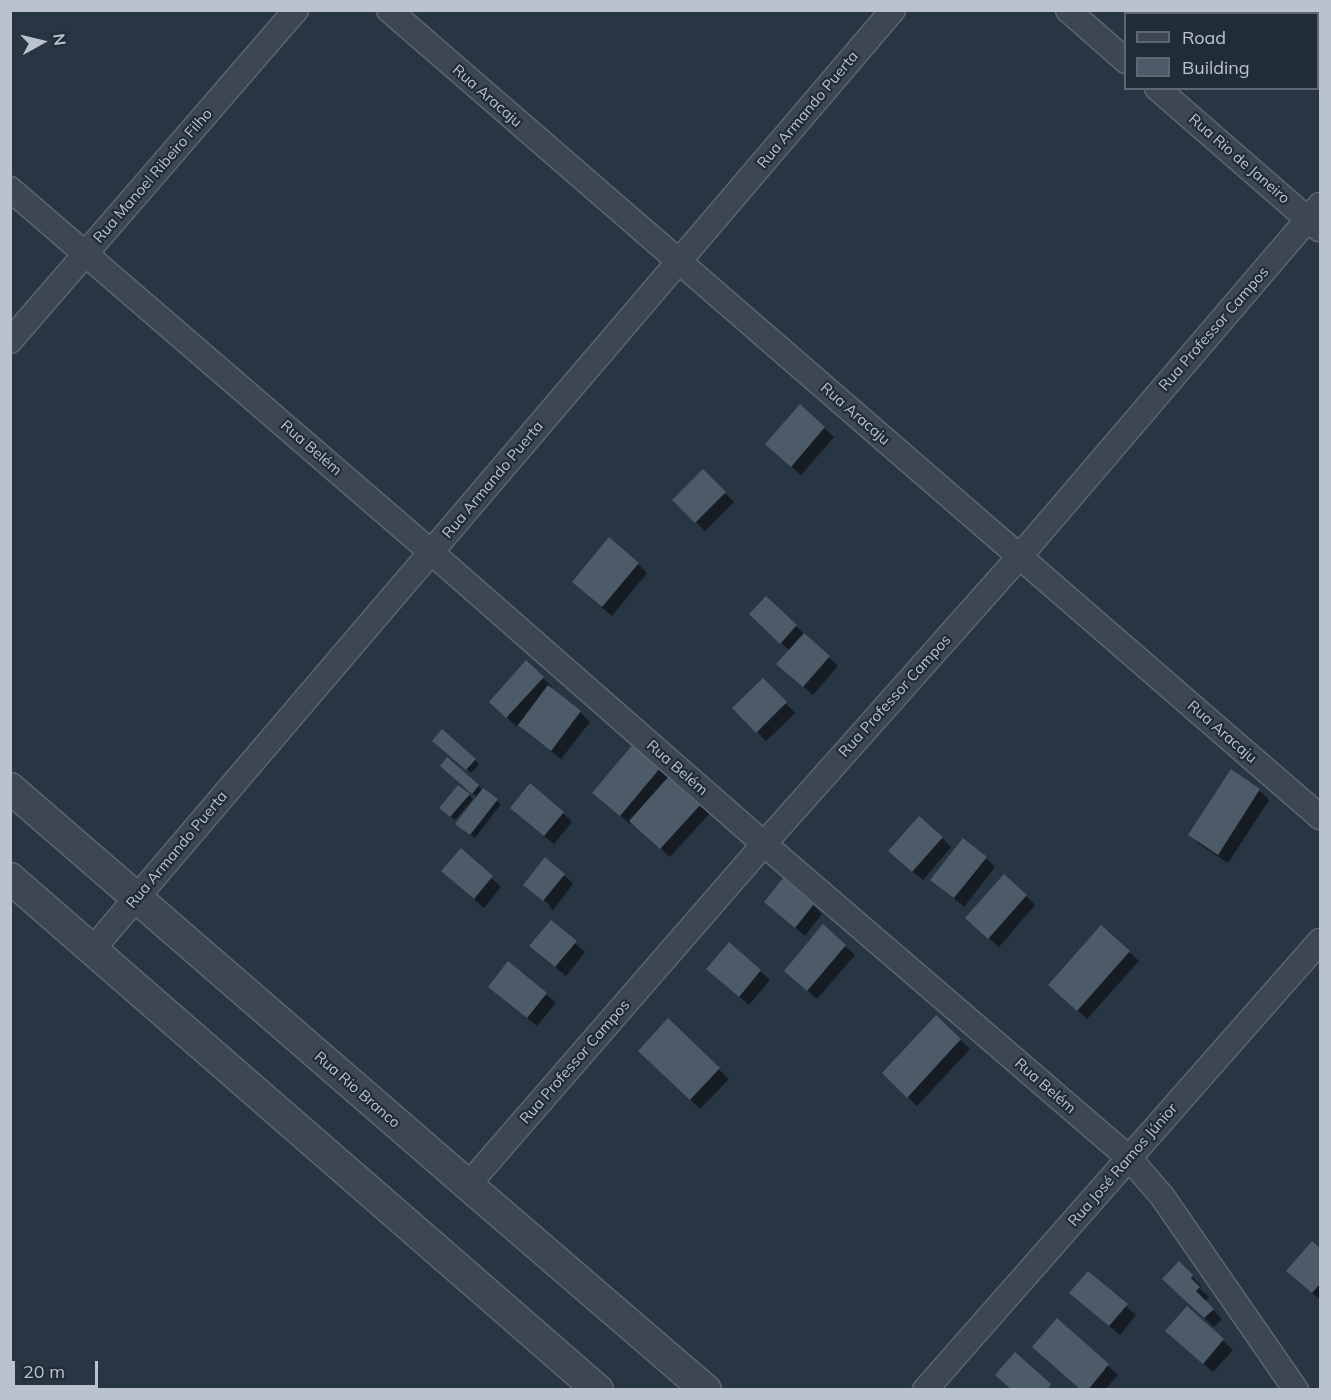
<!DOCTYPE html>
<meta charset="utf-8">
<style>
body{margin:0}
#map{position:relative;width:1331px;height:1400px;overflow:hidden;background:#283543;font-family:Mulish,sans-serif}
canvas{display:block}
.frame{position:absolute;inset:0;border:12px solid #bac2cd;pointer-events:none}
.legend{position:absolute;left:1124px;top:12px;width:195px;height:78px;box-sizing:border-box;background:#212c39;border:2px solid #5e6874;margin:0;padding:8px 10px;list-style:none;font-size:18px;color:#bac2cd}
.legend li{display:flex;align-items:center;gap:12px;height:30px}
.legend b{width:30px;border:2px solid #5e6874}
.north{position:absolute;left:12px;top:12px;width:60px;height:60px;-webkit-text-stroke:4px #212c39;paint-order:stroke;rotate:82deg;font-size:16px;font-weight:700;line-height:24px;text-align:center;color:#bac2cd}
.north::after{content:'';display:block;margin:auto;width:21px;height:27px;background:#bac2cd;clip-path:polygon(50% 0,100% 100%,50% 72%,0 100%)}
.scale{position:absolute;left:12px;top:1361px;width:86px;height:27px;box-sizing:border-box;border:3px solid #bac2cd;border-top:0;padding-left:8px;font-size:18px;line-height:21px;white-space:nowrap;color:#bac2cd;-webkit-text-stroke:4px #212c39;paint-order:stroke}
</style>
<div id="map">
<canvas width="1331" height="1400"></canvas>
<div class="frame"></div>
<ul class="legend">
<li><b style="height:8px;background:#3d4753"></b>Road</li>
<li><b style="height:16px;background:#4d5b69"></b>Building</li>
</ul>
<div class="north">N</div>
<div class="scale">20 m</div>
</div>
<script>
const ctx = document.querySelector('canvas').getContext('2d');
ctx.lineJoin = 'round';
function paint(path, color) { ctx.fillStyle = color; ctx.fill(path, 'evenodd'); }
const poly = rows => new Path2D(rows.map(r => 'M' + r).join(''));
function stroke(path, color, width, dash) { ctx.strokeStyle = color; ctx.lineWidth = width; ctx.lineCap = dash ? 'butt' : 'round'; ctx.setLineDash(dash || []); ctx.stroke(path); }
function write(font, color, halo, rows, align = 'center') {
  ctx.font = font + ' Mulish,sans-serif'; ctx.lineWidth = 4.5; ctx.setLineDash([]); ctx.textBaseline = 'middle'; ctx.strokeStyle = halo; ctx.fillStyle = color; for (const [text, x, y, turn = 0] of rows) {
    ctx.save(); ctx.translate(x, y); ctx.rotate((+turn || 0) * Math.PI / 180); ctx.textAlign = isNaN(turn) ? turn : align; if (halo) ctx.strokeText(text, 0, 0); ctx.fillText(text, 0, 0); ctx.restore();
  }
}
const shadow = poly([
 [800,406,834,437,801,475,776,453],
 [703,471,734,502,705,531,674,500],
 [638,564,647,573,612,616,583,591],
 [766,598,838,666,813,695,788,673,790,651,760,624],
 [543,678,552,687,550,689,580,712,590,722,561,759,529,734,519,724,516,726,500,711],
 [763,680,795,713,766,741,734,708],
 [439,745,475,760,479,764,471,773],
 [634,746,710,813,670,857,632,822,630,824,604,802],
 [448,759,483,790,501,804,475,838,462,828,477,797,446,770],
 [1231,771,1259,790,1269,800,1228,863,1199,844,1190,835],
 [469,795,473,799,455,820,445,812],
 [563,813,572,822,554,844,521,817],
 [942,838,951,847,923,880,899,860],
 [461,850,501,887,484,908,452,880],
 [986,858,995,867,964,907,932,879],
 [564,875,573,884,553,910,549,906,550,905,533,891,533,893,525,885],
 [1026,896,1035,905,999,947,976,927],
 [766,902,813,905,822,914,805,936],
 [551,922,585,952,566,976,540,955],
 [823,927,855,955,817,999,786,971],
 [1101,927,1139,961,1087,1019,1059,994],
 [509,963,556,1003,537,1026,500,996],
 [760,971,770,980,749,1005,717,978],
 [936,1017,970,1049,917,1106,884,1073],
 [668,1020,729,1079,700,1109,640,1051],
 [1313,1243,1320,1250,1320,1300,1298,1280],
 [1179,1263,1201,1286,1199,1288,1209,1297,1205,1301,1222,1319,1214,1327,1173,1288],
 [1088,1273,1136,1315,1120,1335,1081,1302],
 [1187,1308,1233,1350,1213,1372,1177,1340],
 [1057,1320,1118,1375,1105,1390,1082,1390]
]);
const building = poly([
 [800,404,825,427,791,467,765,444],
 [703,469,726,492,695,523,672,500],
 [609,537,639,563,602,607,572,582],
 [766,596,797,625,780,644,749,614],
 [804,633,830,656,803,687,776,664],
 [526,660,544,677,506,718,489,702],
 [763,678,787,702,756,733,732,708],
 [548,685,581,711,551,751,518,725],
 [442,729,476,759,466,770,432,741],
 [634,743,661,767,620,816,592,793],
 [447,757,479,785,472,794,440,766],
 [1231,769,1260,789,1218,855,1188,835],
 [670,775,702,803,660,849,629,821],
 [530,783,564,812,544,836,510,808],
 [458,785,470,794,450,817,439,808],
 [483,788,498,799,470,835,455,824],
 [919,816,943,837,912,872,888,851],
 [963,838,987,857,954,898,930,880],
 [461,848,493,876,474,899,441,871],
 [545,857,565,874,543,901,523,885],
 [1004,874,1027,895,988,939,965,918],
 [783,878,814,904,795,928,764,902],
 [551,920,577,941,555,967,529,946],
 [823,924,846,945,807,991,784,971],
 [1101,925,1130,951,1077,1011,1048,985],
 [729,942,761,970,739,997,706,969],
 [508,961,547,993,527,1018,488,987],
 [936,1015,961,1039,907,1098,882,1073],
 [668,1018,720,1068,690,1100,638,1051],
 [1312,1241,1320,1248,1320,1284,1312,1293,1286,1271],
 [1179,1261,1193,1275,1191,1278,1200,1287,1196,1291,1214,1309,1204,1318,1162,1279],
 [1088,1271,1128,1304,1109,1326,1069,1293],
 [1187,1306,1224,1339,1203,1364,1165,1331],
 [1057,1318,1109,1364,1088,1390,1081,1390,1032,1347],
 [1015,1352,1051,1384,1047,1390,1012,1390,995,1375]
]);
const minor = poly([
 [389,10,1320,817],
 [1068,10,1126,61],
 [1157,88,1319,229],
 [10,189,431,552,764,844,1129,1158,1162,1196,1296,1390],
 [10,341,296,10],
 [92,950,893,10],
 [468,1185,764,844,1020,556,1320,205],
 [925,1390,1320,941]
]);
const tertiary = poly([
 [10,788,468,1185,706,1390],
 [10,878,598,1390]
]);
const streetNames = [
 ["Rua Aracaju",487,96,41],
 ["Rua Armando Puerta",808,110,-50],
 ["Rua Rio de Janeiro",1239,159,41],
 ["Rua Manoel Ribeiro Filho",153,176,-49],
 ["Rua Professor Campos",1214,329,-49],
 ["Rua Aracaju",855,414,41],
 ["Rua Belém",311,448,41],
 ["Rua Armando Puerta",493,480,-50],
 ["Rua Professor Campos",895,696,-48],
 ["Rua Aracaju",1222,732,41],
 ["Rua Belém",677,768,41],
 ["Rua Armando Puerta",177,850,-50],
 ["Rua Professor Campos",575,1062,-49],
 ["Rua Belém",1045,1086,41],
 ["Rua Rio Branco",357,1090,41],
 ["Rua José Ramos Júnior",1123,1165,-49]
];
paint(shadow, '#0007');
paint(building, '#4d5b69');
stroke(minor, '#5b6570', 27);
stroke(tertiary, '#5b6570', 33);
stroke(minor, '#3d4753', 24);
stroke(tertiary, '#3d4753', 30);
write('15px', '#bac2cd', '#212c39', streetNames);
</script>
